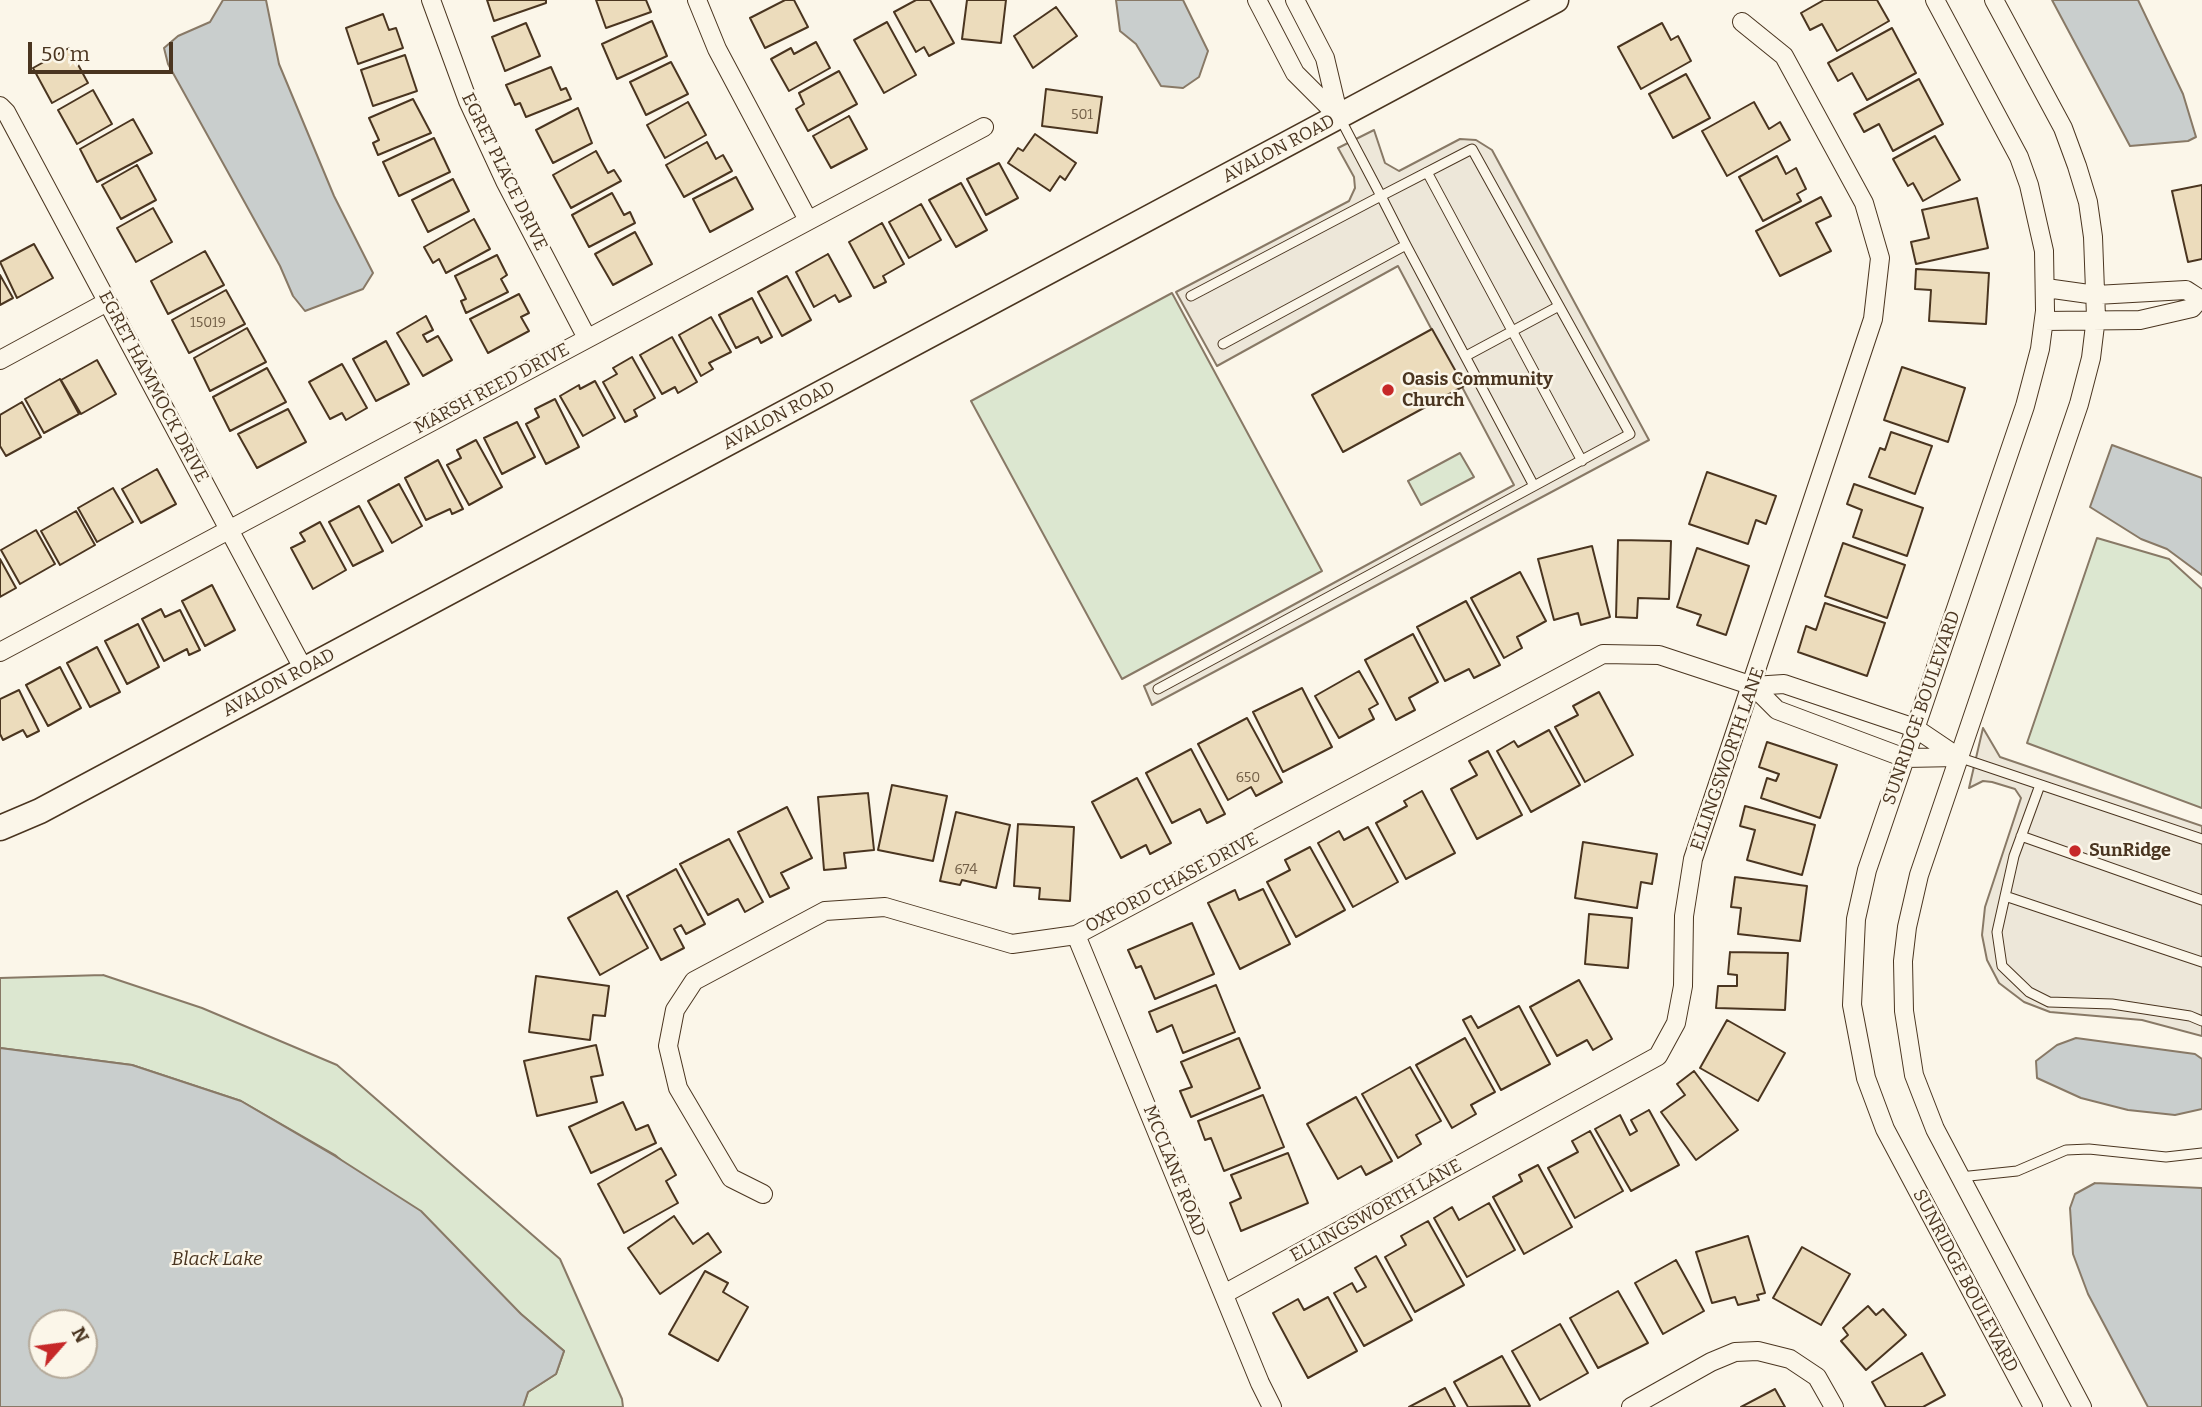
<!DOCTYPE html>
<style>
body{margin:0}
#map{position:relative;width:2202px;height:1407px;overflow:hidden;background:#fbf6e9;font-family:Bitter,serif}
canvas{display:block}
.north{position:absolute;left:28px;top:1309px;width:70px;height:70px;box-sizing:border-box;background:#fbf6e9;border:2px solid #b4a999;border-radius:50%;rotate:62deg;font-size:19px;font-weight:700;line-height:28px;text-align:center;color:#4a3520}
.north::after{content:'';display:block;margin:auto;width:24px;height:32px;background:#c62828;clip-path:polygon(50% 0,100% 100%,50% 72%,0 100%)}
.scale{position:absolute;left:28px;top:42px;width:145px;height:32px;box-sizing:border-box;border:4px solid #4a3520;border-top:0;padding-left:9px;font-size:21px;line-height:24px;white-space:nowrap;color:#4a3520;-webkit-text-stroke:5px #fbf6e9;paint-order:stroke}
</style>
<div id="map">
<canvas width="2202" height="1407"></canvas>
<div class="north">N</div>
<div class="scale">50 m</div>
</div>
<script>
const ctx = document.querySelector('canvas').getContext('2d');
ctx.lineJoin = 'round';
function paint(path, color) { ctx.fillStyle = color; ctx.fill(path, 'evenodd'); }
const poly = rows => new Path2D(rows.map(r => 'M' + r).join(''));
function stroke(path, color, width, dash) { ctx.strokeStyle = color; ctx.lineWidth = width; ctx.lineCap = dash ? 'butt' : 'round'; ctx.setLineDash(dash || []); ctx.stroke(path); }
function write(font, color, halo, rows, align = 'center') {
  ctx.font = font + ' Bitter,serif'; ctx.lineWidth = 5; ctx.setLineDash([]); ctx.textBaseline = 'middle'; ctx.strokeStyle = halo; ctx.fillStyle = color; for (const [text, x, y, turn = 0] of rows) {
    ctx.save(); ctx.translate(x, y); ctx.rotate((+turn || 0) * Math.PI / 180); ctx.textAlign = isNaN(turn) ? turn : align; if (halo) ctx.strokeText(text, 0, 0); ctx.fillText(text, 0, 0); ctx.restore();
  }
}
const green = poly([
 [1172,293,1322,571,1122,679,971,401,1172,293],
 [1460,453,1474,477,1421,505,1408,481,1460,453],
 [2097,538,2169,559,2202,589,2202,808,2027,743,2097,538],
 [103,975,202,1008,337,1065,560,1259,622,1399,623,1407,523,1407,528,1392,556,1374,564,1351,335,1155,241,1101,132,1065,0,1048,0,978,103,975]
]);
const parking = poly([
 [1374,130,1385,163,1399,171,1460,139,1476,140,1492,150,1649,440,1152,705,1144,686,1514,485,1398,266,1217,366,1176,292,1349,201,1355,188,1354,177,1338,148,1374,130],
 [1983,728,2000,757,2202,826,2202,1036,2142,1020,2050,1012,2024,1002,1999,983,1987,960,1982,935,1985,907,2021,798,2015,789,1992,782,1983,781,1969,788,1983,728]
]);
const water = poly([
 [223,0,266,0,279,64,334,196,373,273,363,289,305,311,293,296,280,266,168,64,164,48,178,36,210,22,223,0],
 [1116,0,1183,0,1208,51,1199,77,1183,88,1161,86,1136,44,1120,31,1116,0],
 [2052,0,2138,0,2183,94,2196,137,2188,141,2130,146,2052,0],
 [2112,445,2202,478,2202,575,2167,549,2141,539,2090,507,2112,445],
 [2076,1038,2195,1054,2202,1059,2202,1109,2175,1115,2128,1110,2081,1098,2037,1078,2036,1061,2057,1045,2076,1038],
 [0,1048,132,1065,241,1101,335,1156,421,1211,521,1314,564,1351,556,1374,528,1392,523,1407,0,1407,0,1048],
 [42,1323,84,1323,84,1365,42,1365,42,1323],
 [2095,1183,2202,1188,2202,1407,2148,1407,2088,1294,2073,1254,2070,1208,2075,1194,2095,1183]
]);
const building = poly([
 [487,0,546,0,546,3,494,21,487,0],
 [596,0,646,0,651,12,606,28,596,0],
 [785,0,794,0,808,27,765,48,750,18,785,0],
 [916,0,930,0,954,43,929,56,924,47,916,52,894,12,916,0],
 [967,0,1006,0,1001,43,962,39,967,0],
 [1824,0,1877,0,1889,21,1837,51,1822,24,1810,30,1801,13,1824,0],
 [1056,7,1077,36,1033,68,1014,36,1056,7],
 [383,14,389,30,396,28,403,48,358,64,346,28,383,14],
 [652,21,667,56,617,79,602,44,652,21],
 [887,22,916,75,884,93,854,40,887,22],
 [526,23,540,56,505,71,492,37,526,23],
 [1662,23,1671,40,1678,36,1691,61,1641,89,1618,47,1662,23],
 [1892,28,1916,73,1867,100,1852,73,1838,81,1828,63,1892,28],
 [816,42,830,68,789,91,771,59,791,48,794,54,816,42],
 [69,48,88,83,52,103,33,68,69,48],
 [405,55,417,91,373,106,361,70,405,55],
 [671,62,688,94,646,115,630,82,671,62],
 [551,67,561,90,566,88,571,99,526,117,520,103,515,105,506,85,551,67],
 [839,71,857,104,808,131,796,109,804,104,799,93,839,71],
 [1686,74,1710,118,1673,138,1649,94,1686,74],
 [1919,79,1943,124,1893,151,1879,124,1864,132,1854,114,1919,79],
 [1046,89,1102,97,1097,133,1042,126,1046,89],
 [93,90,112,124,77,144,58,110,93,90],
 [413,99,431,133,378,155,373,143,379,140,369,118,413,99],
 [688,102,706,135,665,158,647,125,688,102],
 [1754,102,1769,129,1780,122,1790,140,1727,176,1702,131,1754,102],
 [578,108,592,143,553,163,536,130,578,108],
 [849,116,867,149,831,168,813,136,849,116],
 [133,119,152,153,97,182,80,149,133,119],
 [1035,134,1076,163,1065,180,1060,176,1050,191,1008,163,1018,148,1023,151,1035,134],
 [1935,136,1960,180,1923,201,1913,183,1908,186,1893,159,1935,136],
 [434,138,450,172,399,196,383,162,434,138],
 [707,142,716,159,723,155,732,171,684,197,666,165,707,142],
 [596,151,608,173,614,170,621,181,571,208,553,175,596,151],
 [1777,156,1786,174,1796,168,1806,189,1797,194,1801,201,1763,221,1739,177,1777,156],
 [999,163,1018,198,986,215,967,179,999,163],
 [137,165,156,200,121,219,102,185,137,165],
 [736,177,753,209,710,232,693,199,736,177],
 [453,179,469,211,428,232,412,200,453,179],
 [961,183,987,230,956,247,929,200,961,183],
 [2202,185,2202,259,2188,262,2172,191,2202,185],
 [612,193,624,215,630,212,635,223,589,247,572,215,612,193],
 [1821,197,1831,216,1816,223,1831,251,1780,276,1756,231,1821,197],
 [1977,198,1988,248,1916,264,1911,242,1929,238,1922,210,1977,198],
 [921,204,941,240,909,258,889,222,921,204],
 [153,208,172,242,136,262,117,228,153,208],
 [474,219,490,249,446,273,439,259,433,263,424,247,474,219],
 [882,223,904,264,883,276,886,282,874,288,849,242,882,223],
 [635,232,652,264,613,285,595,254,635,232],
 [34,244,53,278,17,298,0,262,34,244],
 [205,251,224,285,168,314,151,281,205,251],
 [828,254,851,296,839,302,835,295,814,307,796,272,828,254],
 [497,255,507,275,501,279,508,292,466,313,461,301,466,299,455,276,497,255],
 [1916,269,1989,273,1986,324,1929,321,1931,290,1915,289,1916,269],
 [0,275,13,298,0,305,0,275],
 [787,276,811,320,782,336,758,292,787,276],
 [226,290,245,324,189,353,172,320,226,290],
 [519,294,529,313,521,317,529,331,488,353,470,319,519,294],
 [752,298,772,337,761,343,758,337,736,348,719,315,752,298],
 [426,316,433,330,423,335,427,342,438,336,452,360,423,376,397,333,426,316],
 [711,317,731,352,709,363,713,369,701,376,679,335,711,317],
 [247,328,266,362,210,391,194,358,247,328],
 [1432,329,1464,386,1343,452,1312,395,1432,329],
 [672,337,697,382,678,393,675,387,662,394,640,355,672,337],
 [386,341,409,384,376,401,353,359,386,341],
 [632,357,655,398,634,410,637,416,625,422,603,382,617,374,613,368,632,357],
 [97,360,116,394,81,414,61,380,97,360],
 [342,364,367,408,346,420,342,413,330,419,309,382,342,364],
 [1902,367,1965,388,1948,442,1884,420,1902,367],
 [267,368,286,402,230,431,213,397,267,368],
 [60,379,79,414,44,433,25,399,60,379],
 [595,381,615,418,583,436,560,396,579,385,580,389,595,381],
 [555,399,579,447,546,464,526,424,539,417,535,409,555,399],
 [22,402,41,437,6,456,0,446,0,415,22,402],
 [288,409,306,442,257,468,238,434,288,409],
 [517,422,535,457,502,474,484,438,517,422],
 [1891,432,1932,446,1915,494,1869,477,1880,448,1885,450,1891,432],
 [476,440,502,487,469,505,447,465,461,458,457,450,476,440],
 [438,460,463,509,452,514,450,509,426,520,405,478,438,460],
 [157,469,176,504,141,523,122,489,157,469],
 [1707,472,1776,496,1766,524,1756,520,1748,544,1689,524,1707,472],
 [399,484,422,526,392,543,368,501,399,484],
 [1854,484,1923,508,1907,556,1853,537,1862,510,1847,504,1854,484],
 [113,488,133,522,97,542,78,508,113,488],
 [359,506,383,551,353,566,329,522,359,506],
 [76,511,95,545,60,565,41,531,76,511],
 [320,522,346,570,313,589,291,548,305,541,300,533,320,522],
 [36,530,55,564,20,584,1,550,36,530],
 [1618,540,1671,541,1669,599,1638,598,1637,618,1616,617,1618,540],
 [1843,543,1905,565,1887,618,1825,596,1843,543],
 [1592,546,1610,617,1581,625,1578,613,1554,620,1538,559,1592,546],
 [1697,548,1749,566,1726,635,1697,625,1701,615,1677,607,1697,548],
 [0,559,16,588,0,597,0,559],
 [1520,572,1546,621,1517,637,1522,648,1504,658,1471,598,1520,572],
 [212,585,235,630,205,646,182,601,212,585],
 [1466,601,1500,665,1474,678,1469,669,1445,681,1417,627,1466,601],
 [1825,603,1885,623,1867,676,1798,652,1806,626,1816,630,1825,603],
 [161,609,165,617,180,610,200,650,189,655,187,649,164,661,142,619,161,609],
 [138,624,159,667,127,684,105,641,138,624],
 [1413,634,1438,682,1409,698,1415,710,1396,720,1365,660,1413,634],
 [97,647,120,692,90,707,67,663,97,647],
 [60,667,81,708,48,726,26,685,60,667],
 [1359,671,1378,704,1369,709,1374,719,1339,738,1315,696,1359,671],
 [1302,688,1332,747,1283,772,1253,712,1302,688],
 [19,690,39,731,27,737,23,730,3,740,0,734,0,699,19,690],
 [1599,692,1633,755,1585,782,1555,727,1578,715,1573,706,1599,692],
 [1247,718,1282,782,1256,796,1251,787,1228,800,1198,744,1247,718],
 [1549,730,1580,785,1531,812,1497,751,1514,741,1518,747,1549,730],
 [1767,742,1837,765,1820,818,1761,798,1767,778,1776,781,1779,774,1759,767,1767,742],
 [1191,749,1225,814,1207,823,1200,809,1172,823,1146,773,1191,749],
 [1488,751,1522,815,1477,839,1451,789,1477,775,1469,761,1488,751],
 [1137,778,1171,843,1150,854,1146,845,1121,858,1092,802,1137,778],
 [892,785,947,796,933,861,878,850,892,785],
 [1422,791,1455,853,1406,879,1376,823,1407,806,1404,801,1422,791],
 [868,793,874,850,844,853,846,868,824,870,818,797,868,793],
 [1745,806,1815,825,1802,875,1747,860,1755,830,1740,826,1745,806],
 [787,807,812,858,781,873,789,888,770,897,738,832,787,807],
 [956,812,1010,825,996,888,962,880,960,885,940,881,956,812],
 [1018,824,1074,827,1070,901,1039,899,1040,888,1014,886,1018,824],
 [1368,827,1398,882,1353,907,1318,843,1339,831,1344,840,1368,827],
 [729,839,763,902,745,912,738,899,708,915,680,864,729,839],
 [1583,842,1657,854,1652,884,1641,882,1637,908,1575,898,1583,842],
 [1310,847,1345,910,1296,937,1267,882,1290,870,1285,860,1310,847],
 [676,869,705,924,686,934,681,925,674,929,684,948,661,960,627,896,676,869],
 [1735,877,1807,886,1800,941,1738,934,1741,908,1731,907,1735,877],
 [1263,889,1290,944,1240,969,1208,903,1235,890,1239,900,1263,889],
 [617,891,648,948,600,975,568,918,617,891],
 [1589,914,1632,918,1628,968,1585,964,1589,914],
 [1192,923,1214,974,1155,999,1141,966,1136,968,1128,950,1192,923],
 [1730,952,1788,953,1785,1010,1716,1008,1718,986,1737,986,1737,975,1728,974,1730,952],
 [536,976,609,986,605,1016,593,1015,590,1040,529,1032,536,976],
 [1579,980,1612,1039,1593,1050,1587,1040,1557,1056,1530,1007,1579,980],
 [1216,985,1235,1032,1183,1053,1172,1025,1157,1032,1149,1012,1216,985],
 [1519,1006,1550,1064,1501,1090,1463,1020,1471,1016,1478,1028,1519,1006],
 [1727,1020,1785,1053,1758,1101,1700,1068,1727,1020],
 [1239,1038,1260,1088,1191,1117,1180,1091,1192,1087,1181,1062,1239,1038],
 [1465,1038,1495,1092,1471,1105,1476,1114,1452,1128,1416,1065,1465,1038],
 [596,1045,603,1075,591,1077,597,1102,537,1116,524,1061,596,1045],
 [1410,1067,1441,1121,1416,1135,1421,1144,1398,1158,1362,1094,1410,1067],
 [1694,1071,1738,1130,1696,1160,1661,1112,1685,1095,1677,1084,1694,1071],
 [1263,1095,1284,1147,1224,1171,1211,1138,1205,1140,1198,1121,1263,1095],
 [1356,1097,1392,1161,1366,1175,1361,1166,1338,1179,1307,1124,1356,1097],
 [623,1102,636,1130,648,1125,656,1143,591,1173,569,1127,623,1102],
 [1649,1110,1679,1165,1631,1191,1595,1129,1620,1115,1630,1135,1637,1131,1631,1120,1649,1110],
 [1590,1131,1623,1191,1575,1218,1548,1168,1578,1152,1572,1141,1590,1131],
 [661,1148,676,1175,666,1181,678,1203,624,1233,598,1184,661,1148],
 [1288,1153,1308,1203,1241,1231,1230,1203,1241,1198,1231,1175,1288,1153],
 [1538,1165,1572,1227,1524,1254,1493,1197,1522,1181,1519,1175,1538,1165],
 [1489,1203,1515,1250,1467,1277,1434,1218,1452,1207,1459,1220,1489,1203],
 [674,1216,693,1244,708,1233,721,1252,660,1294,628,1248,674,1216],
 [1428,1221,1464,1285,1415,1312,1385,1257,1406,1245,1401,1236,1428,1221],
 [1748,1236,1765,1293,1757,1295,1759,1300,1738,1305,1735,1297,1712,1303,1696,1252,1748,1236],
 [1802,1247,1850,1274,1821,1325,1773,1298,1802,1247],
 [1376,1256,1412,1320,1364,1346,1334,1293,1352,1283,1357,1292,1366,1287,1355,1268,1376,1256],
 [1676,1260,1704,1311,1663,1334,1635,1283,1676,1260],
 [705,1271,728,1283,723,1292,748,1307,718,1361,669,1334,705,1271],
 [1618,1291,1648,1343,1598,1368,1570,1318,1618,1291],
 [1328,1297,1357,1351,1308,1378,1273,1313,1298,1299,1304,1310,1328,1297],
 [1868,1306,1876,1315,1883,1309,1906,1335,1866,1370,1841,1341,1848,1335,1843,1328,1868,1306],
 [1560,1324,1588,1373,1540,1400,1512,1351,1560,1324],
 [1922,1353,1945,1395,1923,1407,1886,1407,1872,1382,1922,1353],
 [1502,1356,1530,1406,1468,1407,1454,1382,1502,1356],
 [1445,1388,1455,1407,1409,1407,1445,1388],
 [1775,1389,1785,1407,1741,1407,1775,1389]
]);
const lane = poly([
 [1427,172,1582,461],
 [1191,296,1381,196,1472,149,1630,434,1534,486,1406,245,1381,196,1352,141,1340,118],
 [1223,344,1406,245],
 [1466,356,1559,306],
 [1158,689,1534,486],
 [1958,757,2202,839],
 [2040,785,2014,856,1997,932,2002,966,2029,992,2049,1002,2112,1004,2190,1016,2202,1021],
 [2021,836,2202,900],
 [2005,896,2202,962],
 [1960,1177,2017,1171,2066,1150,2089,1149,2166,1157,2202,1153]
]);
const street = poly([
 [431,0,468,101,505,181,587,338],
 [697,0,717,49,808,220],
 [1257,0,1295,73,1339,117],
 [1295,0,1325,58,1339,117],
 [1935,0,2019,157,2029,185,2044,251,2045,311,2040,349,2025,406,1867,870,1856,919,1852,1005,1866,1078,1885,1129,2033,1407],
 [1994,0,2063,128,2077,166,2088,202,2093,237,2096,317,2091,358,2079,404,1919,875,1907,927,1903,961,1904,1011,1914,1075,1935,1129,2082,1407],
 [0,106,6,112,304,670],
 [2044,321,2140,320,2192,308,2200,299,2186,290,2096,295,2046,288],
 [0,360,107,302],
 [0,652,984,127],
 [1753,686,1777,710,1905,758,1958,757],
 [1076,935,1260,1383,1272,1407],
 [763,1194,731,1178,678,1088,668,1046,675,1010,694,981,825,911,885,907,1012,944,1076,935,1603,654,1659,655,1753,686,1784,684,1915,728,1958,757],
 [1224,1294,1658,1056,1676,1023,1683,986,1684,916,1693,859,1873,319,1880,258,1864,203,1784,56,1742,22],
 [1631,1407,1711,1362,1735,1352,1758,1351,1790,1359,1817,1377,1834,1407]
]);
const secondary = poly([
 [0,828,40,811,1556,0]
]);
const markers = [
 [1388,390,7,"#c62828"],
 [2075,851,7,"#c62828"]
];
const numberNames = [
 ["501",1082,115],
 ["15019",208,323],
 ["650",1248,778],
 ["674",966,870]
];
const streetNames = [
 ["AVALON ROAD",1279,149,-28],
 ["EGRET PLACE DRIVE",504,172,64],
 ["EGRET HAMMOCK DRIVE",153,387,62],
 ["MARSH REED DRIVE",492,389,-28],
 ["AVALON ROAD",779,416,-28],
 ["AVALON ROAD",279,683,-28],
 ["SUNRIDGE BOULEVARD",1922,708,-71],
 ["ELLINGSWORTH LANE",1728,759,-71],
 ["OXFORD CHASE DRIVE",1172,883,-28],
 ["MCCLANE ROAD",1174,1171,68],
 ["ELLINGSWORTH LANE",1376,1211,-29],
 ["SUNRIDGE BOULEVARD",1965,1281,62]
];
const poiNames = [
 ["Oasis Community",1402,380],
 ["Church",1402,401],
 ["SunRidge",2089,851]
];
const waterNames = [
 ["Black Lake",217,1260]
];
paint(green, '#dce7d0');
stroke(green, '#887966', 2);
paint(parking, '#ede7d9');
stroke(parking, '#887966', 2);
paint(water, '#c9cecd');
stroke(water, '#887966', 2);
paint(building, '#ecdcbc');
stroke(building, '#4a3520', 2);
stroke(lane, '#4a3520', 11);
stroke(street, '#4a3520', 20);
stroke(secondary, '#4a3520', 27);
stroke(lane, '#fbf6e9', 9);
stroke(street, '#fbf6e9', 18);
stroke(secondary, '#fbf6e9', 24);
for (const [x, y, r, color] of markers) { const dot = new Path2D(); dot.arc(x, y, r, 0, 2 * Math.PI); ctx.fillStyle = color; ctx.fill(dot); stroke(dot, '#fbf6e9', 2.5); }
write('14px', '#725f47', null, numberNames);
write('18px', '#4a3520', '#fbf6e9', streetNames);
write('bold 18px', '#4a3520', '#fbf6e9', poiNames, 'left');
write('italic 19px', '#4a3520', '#fbf6e9', waterNames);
</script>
